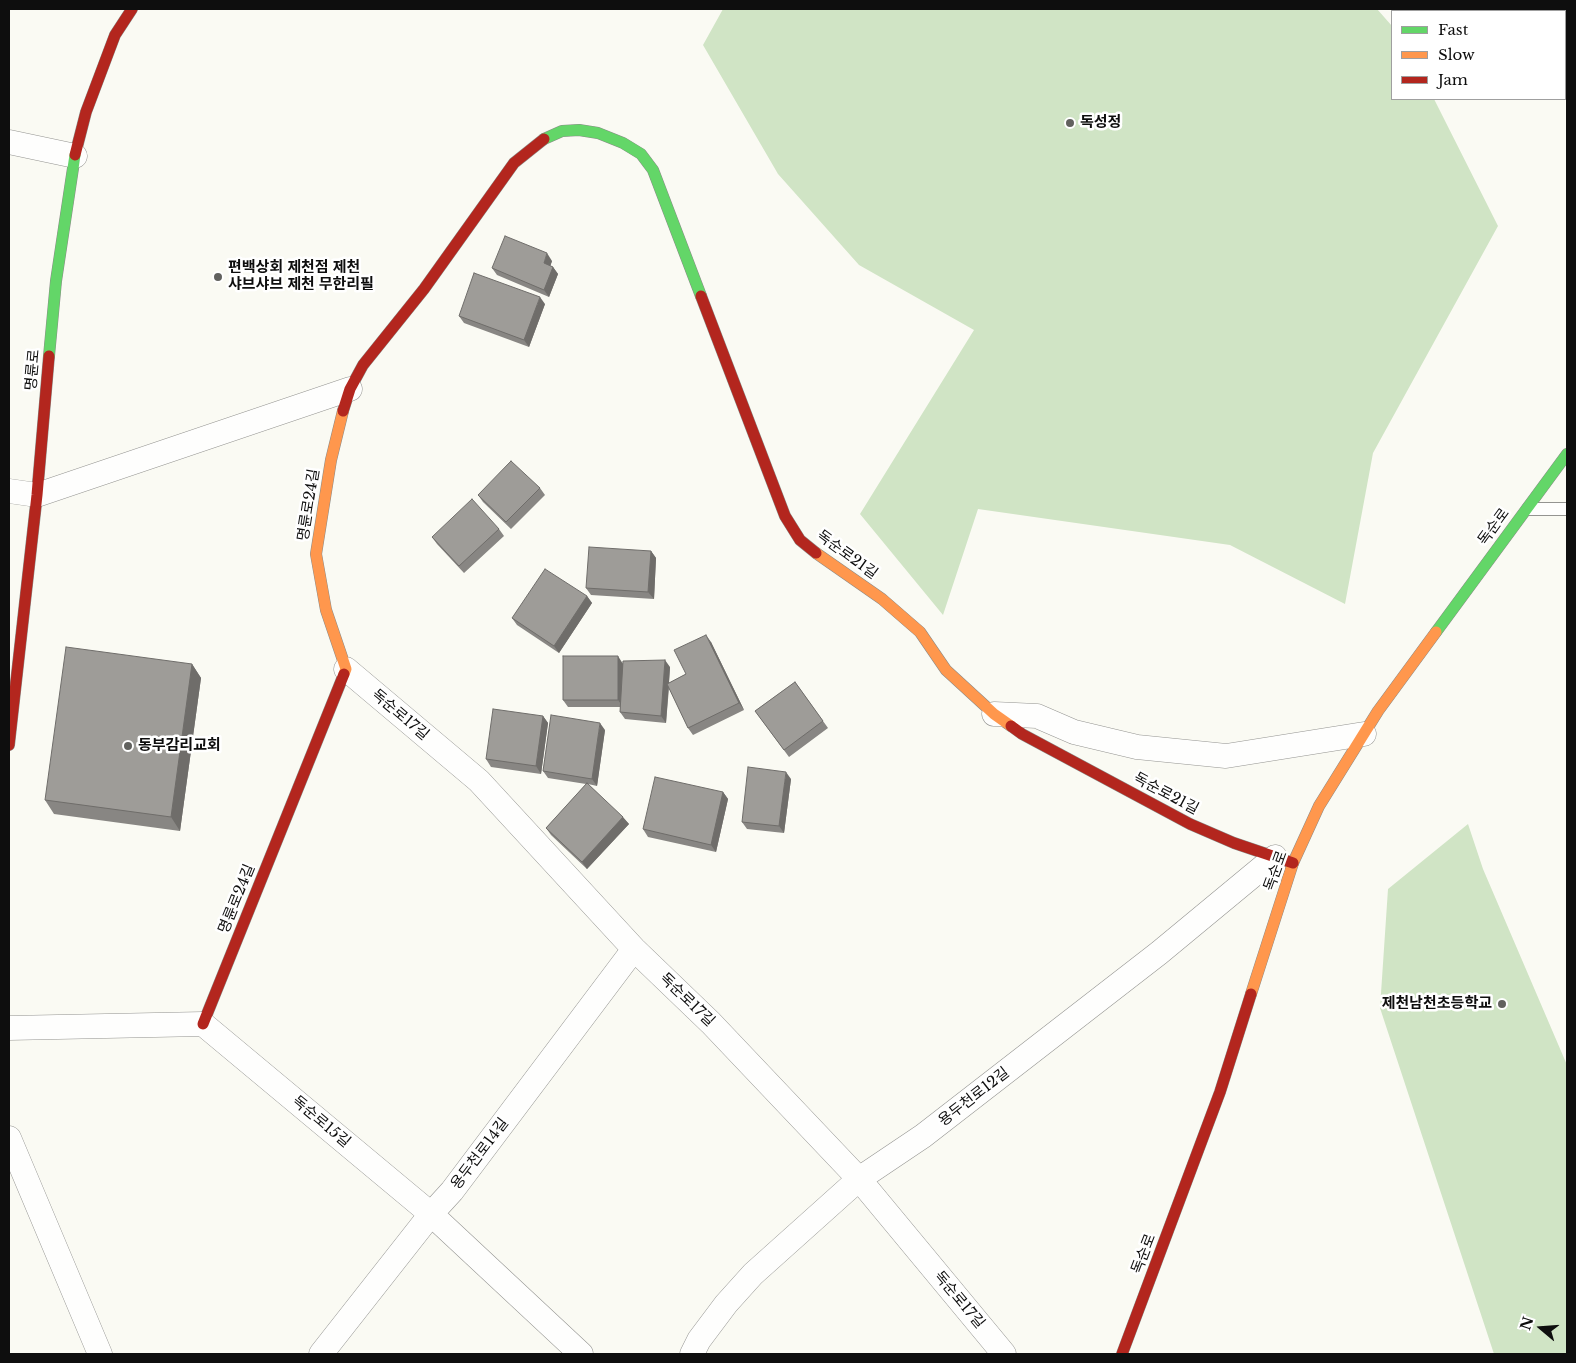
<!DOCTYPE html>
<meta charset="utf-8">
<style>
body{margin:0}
#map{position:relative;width:1576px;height:1363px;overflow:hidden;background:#fafaf3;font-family:"Libre Baskerville",serif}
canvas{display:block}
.frame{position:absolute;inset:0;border:10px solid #0e0e0e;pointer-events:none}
.legend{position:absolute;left:1391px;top:10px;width:175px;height:90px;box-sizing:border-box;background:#fff;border:1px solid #9f9f9f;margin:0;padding:6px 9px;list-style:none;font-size:15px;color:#0e0e0e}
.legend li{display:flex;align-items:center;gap:10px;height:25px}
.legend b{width:25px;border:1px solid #9f9f9f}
.north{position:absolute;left:1516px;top:1303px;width:50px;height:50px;-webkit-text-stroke:4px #fff;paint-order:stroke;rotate:288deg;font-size:14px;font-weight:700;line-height:20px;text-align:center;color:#0e0e0e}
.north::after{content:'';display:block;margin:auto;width:18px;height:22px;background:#0e0e0e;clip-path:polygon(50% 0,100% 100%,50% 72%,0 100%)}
</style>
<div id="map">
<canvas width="1576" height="1363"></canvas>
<div class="frame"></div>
<ul class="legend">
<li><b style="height:6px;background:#63d668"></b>Fast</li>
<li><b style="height:6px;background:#ff974d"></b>Slow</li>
<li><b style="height:6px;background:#b3261e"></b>Jam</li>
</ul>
<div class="north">N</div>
</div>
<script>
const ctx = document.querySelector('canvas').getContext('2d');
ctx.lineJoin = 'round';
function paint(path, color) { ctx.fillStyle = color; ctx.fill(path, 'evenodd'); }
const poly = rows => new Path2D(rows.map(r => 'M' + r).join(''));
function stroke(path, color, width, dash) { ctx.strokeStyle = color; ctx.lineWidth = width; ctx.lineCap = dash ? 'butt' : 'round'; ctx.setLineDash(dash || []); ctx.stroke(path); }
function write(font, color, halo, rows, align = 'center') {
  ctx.font = font + ' "Libre Baskerville","Noto Sans KR",serif'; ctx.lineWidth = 5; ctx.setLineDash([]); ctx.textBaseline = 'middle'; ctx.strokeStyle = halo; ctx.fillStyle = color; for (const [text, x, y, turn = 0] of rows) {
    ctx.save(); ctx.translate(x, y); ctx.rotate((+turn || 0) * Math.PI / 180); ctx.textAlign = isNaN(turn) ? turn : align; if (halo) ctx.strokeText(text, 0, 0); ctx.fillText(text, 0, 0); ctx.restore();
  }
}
const forest = poly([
 [723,9,1377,9,1392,26,1392,99,1434,99,1498,226,1373,453,1345,604,1230,545,978,509,943,615,860,514,974,330,859,265,778,174,703,45],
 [1468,824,1483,869,1567,1065,1567,1354,1494,1354,1380,1008,1388,889]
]);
const lane = poly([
 [1528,509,1567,509]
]);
const street = poly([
 [9,142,75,156],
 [9,491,37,495,350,389],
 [346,669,479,781,634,949,711,1023,859,1179,1004,1354],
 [994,714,1037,716,1074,732,1137,747,1226,756,1364,734],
 [9,1028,203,1024,431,1214,581,1354],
 [9,1138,100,1354],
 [321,1354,431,1214,452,1191,634,949],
 [692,1354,699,1340,726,1304,753,1274,859,1179,923,1136,1159,953,1275,857]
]);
const fast = poly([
 [544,139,562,131,579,130,598,133,623,143,641,154,653,170,701,296],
 [49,356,56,281,75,155],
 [1436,632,1567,454]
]);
const slow = poly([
 [343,411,331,460,316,554,326,610,346,669,344,674],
 [816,553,882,599,920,632,946,670,994,714,1011,726],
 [1251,994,1293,863,1319,806,1378,711,1436,632]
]);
const jam = poly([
 [75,155,86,112,115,35,132,9],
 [701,296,785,516,800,540,816,553],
 [343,411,350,389,363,365,424,289,514,163,544,139],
 [1011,726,1022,734,1190,824,1234,843,1293,863],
 [9,745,37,495,49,356],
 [203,1024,344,674],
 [1122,1354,1220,1092,1251,994]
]);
const wall = poly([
 [552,261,550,266,553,267,558,274,549,297,497,275,492,268],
 [545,304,529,347,464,323,459,316],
 [540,488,545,495,511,529,483,502,478,495],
 [499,529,504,536,464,573,437,544,432,537],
 [651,551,656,558,654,599,591,595,586,588],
 [587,596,592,603,559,653,517,625,512,618],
 [711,642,744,710,693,735,688,728,669,688,666,723,625,719,620,712,620,707,568,707,563,700,623,663,670,667,669,683,686,674],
 [192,664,201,678,180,831,54,814,45,800],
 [795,682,828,728,789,757,755,711],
 [543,716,548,723,541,774,491,767,486,759],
 [605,730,597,786,588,784,629,824,587,869,551,835,546,828,586,784,548,778,543,771],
 [791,779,784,833,747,829,742,822],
 [723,792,728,799,716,852,648,837,643,829]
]);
const shadedWall = poly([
 [547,253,552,261,549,270,544,263],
 [553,267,558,274,549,297,544,290],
 [540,297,545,304,529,347,524,340],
 [651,551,656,558,654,599,648,592],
 [587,596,592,603,559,653,554,646],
 [706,635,711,642,744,710,739,703],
 [618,656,623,664,623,707,618,700],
 [665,660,670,667,666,723,661,716],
 [192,664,201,678,180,831,171,817],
 [543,716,548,723,541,774,536,766],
 [600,723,605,730,597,786,592,779],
 [786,772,791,779,784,833,779,826],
 [723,792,728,799,716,852,711,845],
 [623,817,629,824,587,869,582,862]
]);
const building = poly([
 [505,236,547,253,544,263,553,267,544,290,492,268,505,236],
 [474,273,540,297,524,340,459,316,474,273],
 [511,461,540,488,506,522,478,495,511,461],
 [472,499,499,529,459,566,432,537,472,499],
 [589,547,651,551,648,592,586,588,589,547],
 [545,569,587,596,554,646,512,618,545,569],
 [706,635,739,703,688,728,667,684,686,674,674,650,706,635],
 [66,647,192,664,171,817,45,800,66,647],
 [563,656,618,656,618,700,563,700,563,656],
 [665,660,661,716,620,712,623,661,665,660],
 [795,682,823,721,784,750,755,711,795,682],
 [493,709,543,716,536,766,486,759,493,709],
 [551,715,600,723,592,779,543,771,551,715],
 [748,767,786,772,779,826,742,822,748,767],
 [655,777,723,792,711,845,643,829,655,777],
 [587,783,623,817,582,862,546,828,587,783]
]);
const markers = [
 [1070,123,5,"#61615e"],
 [218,277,5,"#61615e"],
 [128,746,5,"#61615e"],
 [1502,1004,5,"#61615e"]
];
const poiNames = [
 ["독성정",1080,123],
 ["편백상회 제천점 제천",228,268],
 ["샤브샤브 제천 무한리필",228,285],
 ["동부감리교회",138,746],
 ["제천남천초등학교",1492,1004,"right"]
];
const streetNames = [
 ["명륜로",33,370,-85],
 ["명륜로24길",309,505,-81],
 ["독순로",1494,527,-54],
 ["독순로21길",847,555,36],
 ["독순로17길",400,715,40],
 ["독순로21길",1166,794,28],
 ["독순로",1276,871,-70],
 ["명륜로24길",237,899,-68],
 ["독순로17길",687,1000,44],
 ["용두천로12길",974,1097,-38],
 ["독순로15길",321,1122,40],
 ["용두천로14길",480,1154,-53],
 ["독순로",1144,1254,-69],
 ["독순로17길",959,1300,50]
];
paint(forest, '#d0e4c5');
stroke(lane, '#949491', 14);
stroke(street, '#949491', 25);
stroke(fast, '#8b8b88', 12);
stroke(slow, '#8b8b88', 12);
stroke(jam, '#8b8b88', 12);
stroke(lane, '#fefefd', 12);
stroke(street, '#fefefd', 24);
stroke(fast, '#63d668', 11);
stroke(slow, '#ff974d', 11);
stroke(jam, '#b3261e', 11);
paint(wall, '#888683');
paint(shadedWall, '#6f6d6a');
paint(building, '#9e9c98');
stroke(building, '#6f6d6a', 1);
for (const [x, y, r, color] of markers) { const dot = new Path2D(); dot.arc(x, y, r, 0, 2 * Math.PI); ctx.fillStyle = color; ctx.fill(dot); stroke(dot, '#fff', 2); }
write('bold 15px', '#0e0e0e', '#fff', poiNames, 'left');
write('15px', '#0e0e0e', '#fff', streetNames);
</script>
